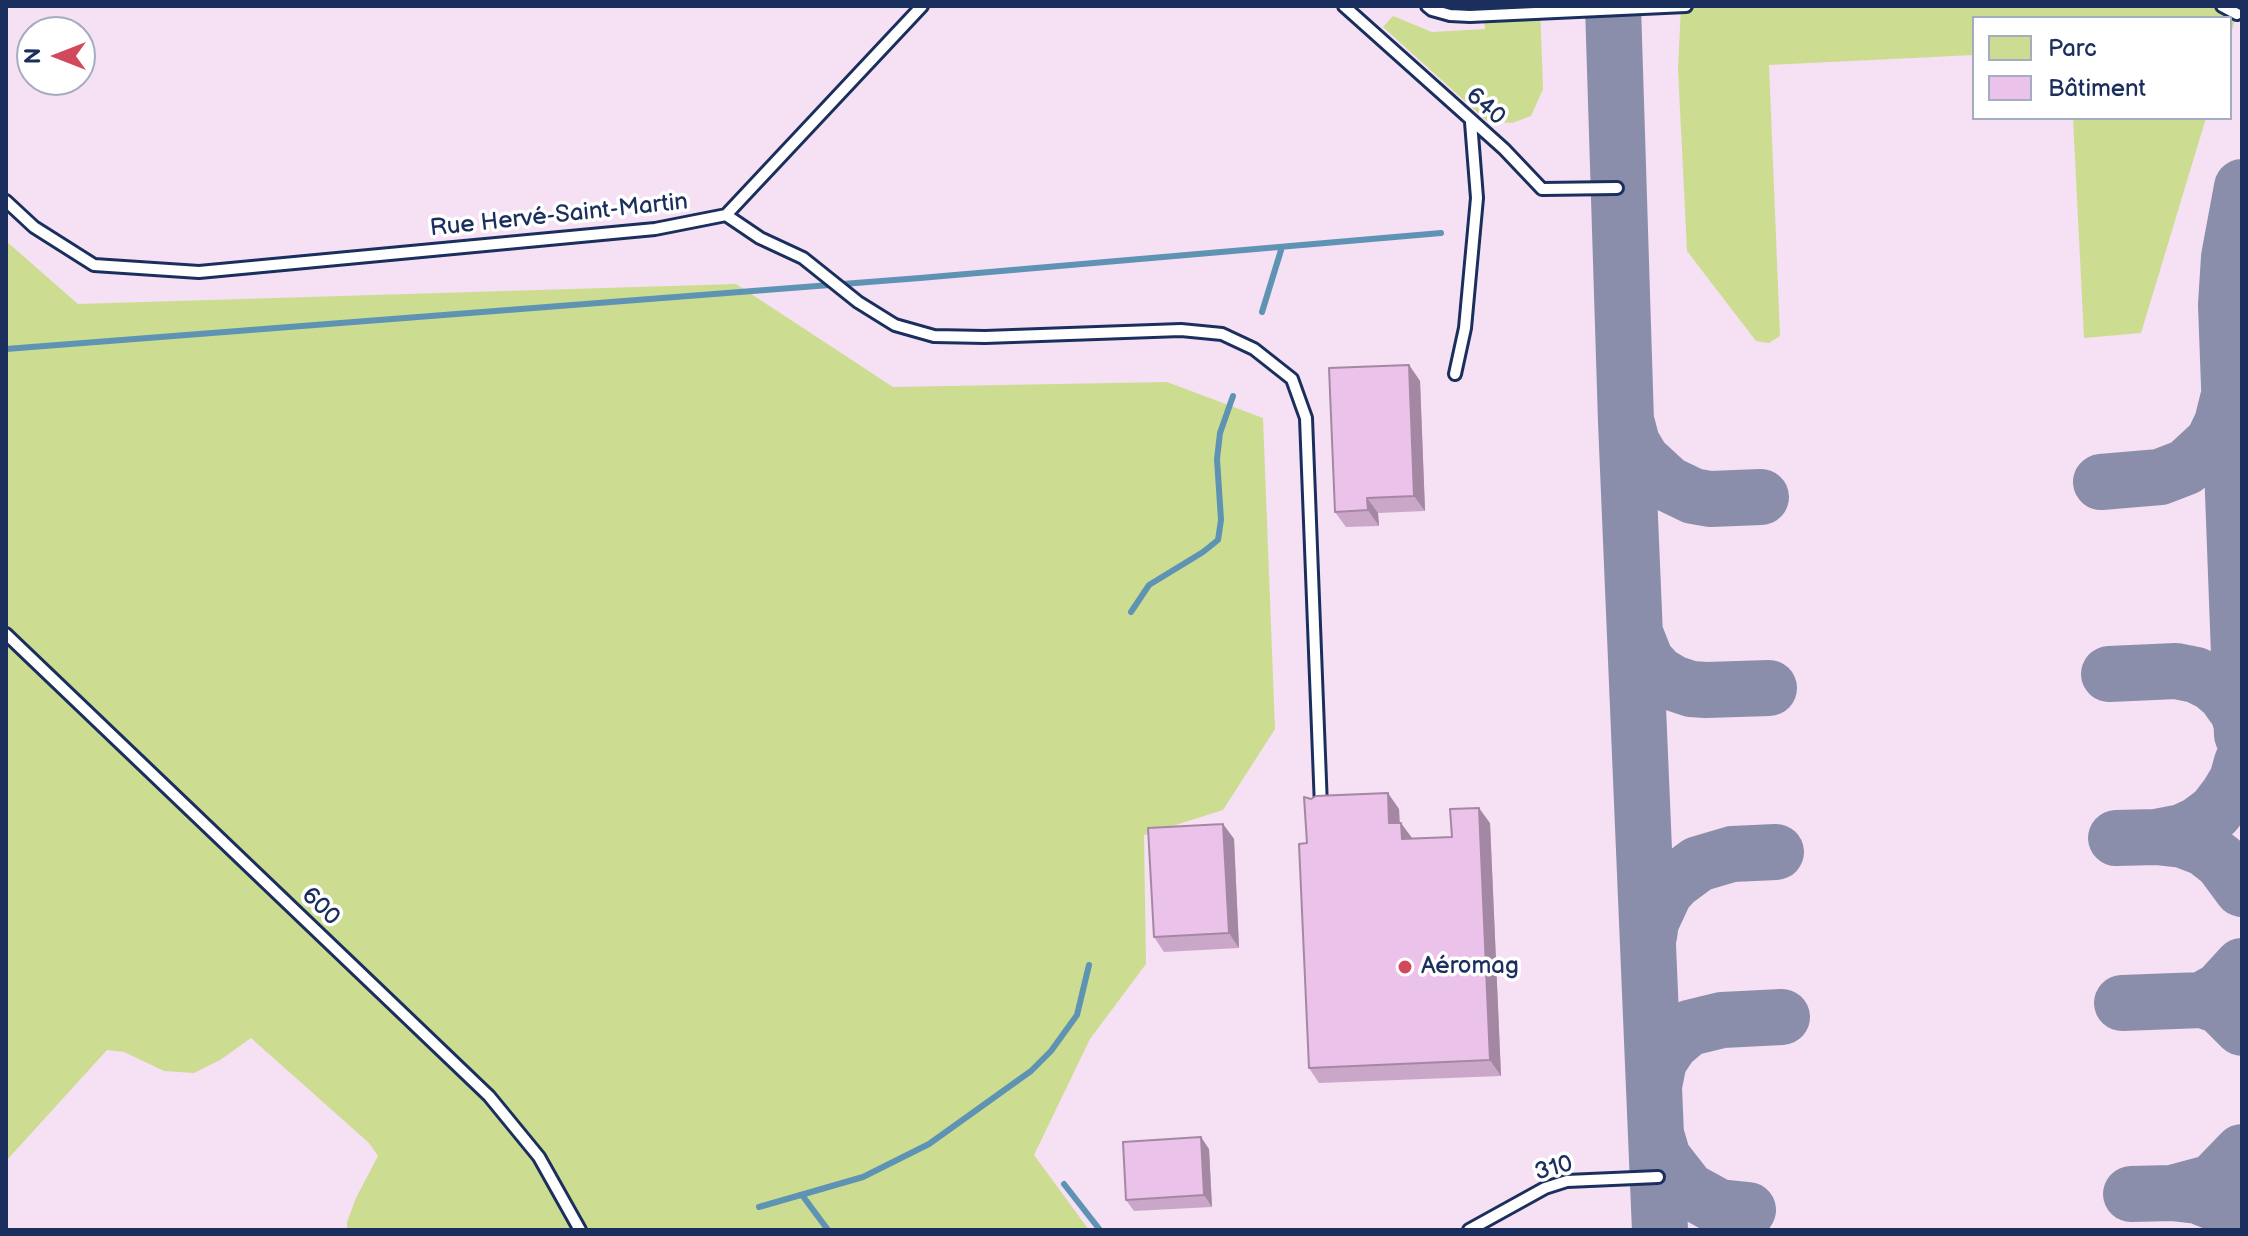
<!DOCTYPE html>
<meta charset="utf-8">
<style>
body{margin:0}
#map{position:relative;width:2248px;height:1236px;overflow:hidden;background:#f9edf8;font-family:"Balsamiq Sans",sans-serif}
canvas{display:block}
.frame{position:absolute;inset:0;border:8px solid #1b2f5e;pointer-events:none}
.legend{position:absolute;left:1972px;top:16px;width:260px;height:104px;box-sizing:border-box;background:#fff;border:2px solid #a4acbf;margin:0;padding:10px 14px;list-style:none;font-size:24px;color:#1b2f5e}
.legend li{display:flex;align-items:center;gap:16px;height:40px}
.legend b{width:40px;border:2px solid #a4acbf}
.north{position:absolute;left:16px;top:16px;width:80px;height:80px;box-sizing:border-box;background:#fff;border:2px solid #a4acbf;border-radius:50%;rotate:270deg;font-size:22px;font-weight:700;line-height:32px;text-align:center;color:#1b2f5e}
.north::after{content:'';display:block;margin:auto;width:28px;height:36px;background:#d1495b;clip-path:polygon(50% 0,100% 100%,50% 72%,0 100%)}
</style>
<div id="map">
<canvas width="2248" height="1236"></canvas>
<div class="frame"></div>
<ul class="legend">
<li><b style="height:22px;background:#ccdd91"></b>Parc</li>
<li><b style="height:22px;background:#ebc2e9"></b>Bâtiment</li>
</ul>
<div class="north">N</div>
</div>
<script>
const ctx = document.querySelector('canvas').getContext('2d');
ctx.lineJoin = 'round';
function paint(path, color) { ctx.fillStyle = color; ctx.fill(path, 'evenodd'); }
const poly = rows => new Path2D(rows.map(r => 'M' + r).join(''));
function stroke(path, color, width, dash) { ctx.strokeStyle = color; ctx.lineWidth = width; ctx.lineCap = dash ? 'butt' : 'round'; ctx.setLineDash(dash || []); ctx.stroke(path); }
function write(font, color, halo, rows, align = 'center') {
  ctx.font = font + ' "Balsamiq Sans",sans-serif'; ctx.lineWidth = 7; ctx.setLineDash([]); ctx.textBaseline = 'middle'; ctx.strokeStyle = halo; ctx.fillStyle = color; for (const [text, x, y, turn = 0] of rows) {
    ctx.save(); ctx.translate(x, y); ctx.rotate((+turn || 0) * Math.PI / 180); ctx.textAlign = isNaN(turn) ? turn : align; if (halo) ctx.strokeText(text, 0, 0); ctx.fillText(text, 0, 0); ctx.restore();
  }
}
const built = poly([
 [6,6,2242,6,2242,1230,6,1230],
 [1974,18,2230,18,2230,118,1974,118],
 [32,32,80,32,80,80,32,80]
]);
const green = poly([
 [1483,6,1540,6,1543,89,1531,116,1512,123,1487,121,1383,27,1393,16,1432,32,1485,29],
 [1681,6,2239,6,2230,37,2230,18,1974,18,1974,55,1769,65,1780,336,1769,343,1756,341,1687,251,1678,69],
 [2073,118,2206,118,2141,333,2084,338],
 [6,241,78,304,736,284,893,387,1167,382,1263,418,1275,729,1223,810,1144,835,1146,964,1090,1039,1034,1155,1089,1230,347,1230,347,1222,356,1198,378,1156,369,1143,251,1038,220,1060,194,1073,164,1071,124,1052,107,1050,6,1161]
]);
const stream = poly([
 [1262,312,1282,247],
 [6,349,920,278,1441,233],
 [1131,612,1149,585,1203,552,1218,540,1221,520,1217,459,1220,433,1233,396],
 [1064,1184,1100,1230],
 [802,1195,828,1230],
 [759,1207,863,1177,929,1144,1031,1071,1051,1051,1077,1015,1089,965]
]);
const taxiway = poly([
 [1613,6,1626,422,1660,1230],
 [2242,187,2229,257,2226,305,2242,735],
 [1627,424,1632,443,1642,460,1668,484,1693,496,1710,499,1761,497],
 [2101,482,2160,477,2186,467,2213,442,2222,423,2228,399],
 [1635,633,1646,661,1658,674,1673,683,1691,689,1706,690,1769,688],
 [2109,674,2176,671,2196,675,2212,683,2225,694,2238,712,2242,726],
 [2156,837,2183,840,2204,848,2222,862,2242,889],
 [2116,838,2156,837,2182,832,2199,824,2215,812,2228,795,2237,780,2242,762],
 [1649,936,1651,922,1665,892,1675,881,1698,864,1732,854,1776,852],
 [2202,1000,2220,990,2242,966],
 [2122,1003,2202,1000,2220,1006,2242,1028],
 [1654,1086,1659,1061,1671,1043,1689,1028,1722,1020,1782,1017],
 [1656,1134,1663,1158,1688,1190,1719,1207,1748,1210],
 [2172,1193,2213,1182,2242,1152],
 [2131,1194,2172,1193,2198,1196,2223,1206,2242,1223]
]);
const lane = poly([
 [1344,6,1504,149,1542,189,1617,188],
 [1427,6,1432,10,1450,15,1470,16,1686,6],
 [2222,6,2237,14],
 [6,201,34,227,94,265,199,272,655,229,726,215,760,238,803,258,858,302,895,325,934,336,985,337,1181,330,1222,334,1254,349,1292,379,1306,418,1321,807],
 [726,215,922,6],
 [1455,374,1465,328,1477,198,1471,122],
 [6,634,489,1096,539,1157,580,1230],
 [1469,1230,1545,1188,1567,1181,1658,1177]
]);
const wall = poly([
 [1409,365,1420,381,1425,511,1378,513,1379,526,1346,527,1335,512],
 [1311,799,1399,809,1400,823,1412,838,1452,837,1490,823,1501,1076,1319,1083,1309,1068,1307,843],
 [1223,824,1234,839,1239,948,1164,952,1154,937],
 [1209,1149,1212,1207,1134,1211,1126,1200]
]);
const shadedWall = poly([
 [1409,365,1420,381,1425,511,1414,496],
 [1367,498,1378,513,1379,526,1368,510],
 [1388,793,1399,809,1400,839,1389,823],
 [1479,808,1490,823,1501,1076,1490,1060],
 [1401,823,1412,838,1402,839],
 [1223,824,1234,839,1239,948,1229,933],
 [1201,1137,1209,1149,1212,1207,1204,1195]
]);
const building = poly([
 [1409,365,1414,496,1367,498,1368,510,1335,512,1329,368,1409,365],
 [1388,793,1389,823,1401,823,1402,839,1452,837,1450,809,1479,808,1490,1060,1309,1068,1299,844,1307,843,1304,797,1311,799,1316,796,1388,793],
 [1223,824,1229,933,1154,937,1148,828,1223,824],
 [1201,1137,1204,1195,1126,1200,1123,1142,1201,1137]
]);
const markers = [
 [1405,967,8,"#d1495b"]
];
const streetNames = [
 ["640",1485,107,41],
 ["Rue Hervé-Saint-Martin",559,216,-6],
 ["600",320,907,44],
 ["310",1554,1169,-15]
];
const poiNames = [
 ["Aéromag",1421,967]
];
paint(built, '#f5e0f4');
paint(green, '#ccdd91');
stroke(stream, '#5f93b4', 6);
stroke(taxiway, '#8a8eab', 56);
stroke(lane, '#1b2f5e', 16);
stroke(lane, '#fff', 10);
paint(wall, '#caa7c8');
paint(shadedWall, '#a488a3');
paint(building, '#ebc2e9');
stroke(building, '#a488a3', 2);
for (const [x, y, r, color] of markers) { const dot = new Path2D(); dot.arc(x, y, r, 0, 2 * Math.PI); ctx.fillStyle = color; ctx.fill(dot); stroke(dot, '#fff', 3); }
write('24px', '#1b2f5e', '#fff', streetNames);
write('24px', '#1b2f5e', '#fff', poiNames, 'left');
</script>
